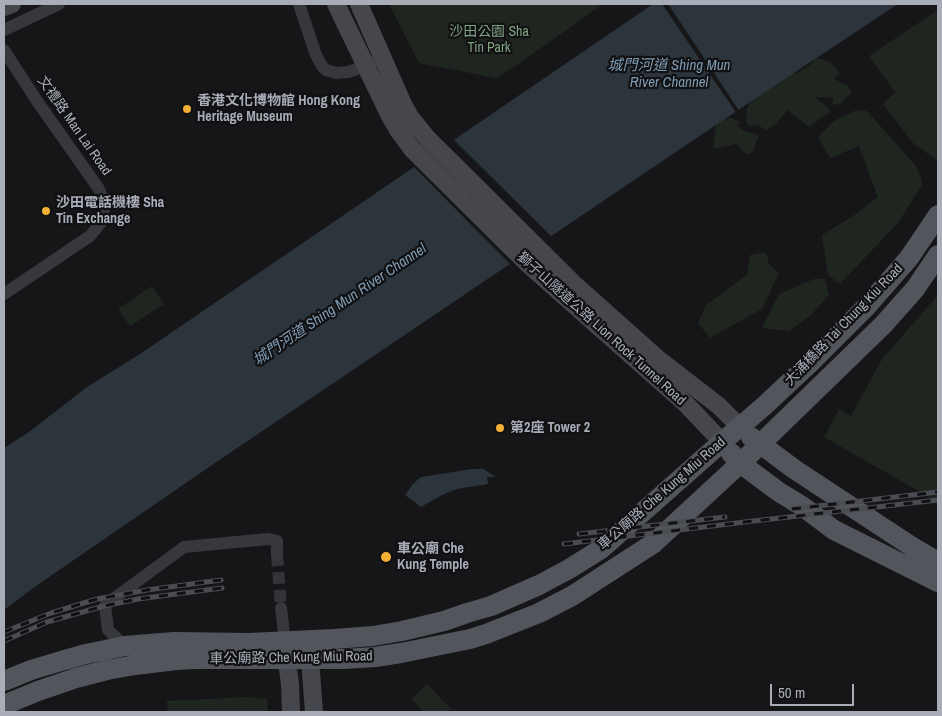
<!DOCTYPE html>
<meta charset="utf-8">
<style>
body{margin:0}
#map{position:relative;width:942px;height:716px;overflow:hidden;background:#161618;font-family:"Archivo Narrow",sans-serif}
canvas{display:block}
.frame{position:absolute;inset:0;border:5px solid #a8adb8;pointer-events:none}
.scale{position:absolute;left:770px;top:684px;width:84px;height:22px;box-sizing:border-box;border:2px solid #a8adb8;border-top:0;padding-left:6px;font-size:15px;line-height:18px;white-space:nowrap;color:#a8adb8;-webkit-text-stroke:4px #111113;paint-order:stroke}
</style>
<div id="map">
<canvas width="942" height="716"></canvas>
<div class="frame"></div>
<div class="scale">50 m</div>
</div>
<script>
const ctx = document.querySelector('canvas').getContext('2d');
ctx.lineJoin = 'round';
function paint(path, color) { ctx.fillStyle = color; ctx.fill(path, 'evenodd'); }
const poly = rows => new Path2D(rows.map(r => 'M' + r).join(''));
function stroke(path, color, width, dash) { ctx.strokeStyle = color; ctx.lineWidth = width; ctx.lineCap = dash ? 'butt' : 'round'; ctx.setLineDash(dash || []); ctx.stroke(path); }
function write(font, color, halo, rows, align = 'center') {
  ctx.font = font + ' "Archivo Narrow","Noto Sans TC",sans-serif'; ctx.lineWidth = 4.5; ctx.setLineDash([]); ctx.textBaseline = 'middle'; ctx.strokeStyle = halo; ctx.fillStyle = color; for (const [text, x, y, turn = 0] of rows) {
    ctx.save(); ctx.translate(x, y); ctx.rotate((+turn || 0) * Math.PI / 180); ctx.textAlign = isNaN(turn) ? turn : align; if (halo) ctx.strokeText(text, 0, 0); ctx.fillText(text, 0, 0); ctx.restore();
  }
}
const green = poly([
 [389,4,603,4,520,63,496,78,419,63],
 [938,10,938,161,913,143,883,104,895,92,869,56],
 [815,58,831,62,840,74,834,79,847,85,852,92,840,104,832,105,834,98,815,97,831,111,809,127,787,110,777,123,767,130,757,125,749,126,746,120,747,108,767,78,797,73,810,65],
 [864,110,868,112,916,166,921,178,922,185,898,223,840,284,828,275,822,235,853,216,878,197,859,146,830,158,818,137,834,121,854,111],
 [731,118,740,122,738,126,743,130,759,135,753,152,747,155,736,144,713,149,716,125,720,120],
 [766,252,769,264,779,273,762,309,710,338,698,323,706,305,747,275,750,255],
 [814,279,825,279,829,295,812,314,789,331,762,328,779,294],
 [152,286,164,304,130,326,118,309],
 [938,295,938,502,824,437,839,409,851,416,882,359],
 [427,684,451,709,447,712,424,712,411,699],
 [248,697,267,699,268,712,168,712,167,701]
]);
const water = poly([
 [653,4,898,4,741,108,212,465,36,586,4,610,4,448,29,432,87,387,140,354],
 [472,469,483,469,496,477,487,477,488,484,457,489,442,495,421,507,405,495,413,484,421,477]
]);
const pier = poly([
 [662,4,668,4,740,112,737,114],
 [452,138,553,238,512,266,412,165]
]);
const streetTunnel = poly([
 [277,554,281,608]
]);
const street = poly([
 [299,4,316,55,322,66,326,70,336,73,348,72,366,66,382,58],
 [4,30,59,4],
 [4,50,37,101,99,189,105,206,100,224,90,236,4,294],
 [281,608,285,642],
 [125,646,108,630,105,605,184,547,268,539,277,541,277,554]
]);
const secondary = poly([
 [336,4,390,116,398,130,412,149,529,265,686,404,722,442],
 [359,4,403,104,410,117,427,138,574,284,657,358,719,406,740,427],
 [4,7,12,4],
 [309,646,314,712],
 [285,647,290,684,291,712]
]);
const primary = poly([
 [751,437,794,469,914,548,938,562],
 [731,453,740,463,779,492,802,506,834,530,938,582],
 [4,681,31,670,61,661,86,654,125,646,174,642,249,643,334,639,373,636,402,631,444,621,467,613,491,606,539,585,569,569,601,549,722,442,763,407,810,363,867,306,909,258,938,215],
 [4,705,38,691,76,678,107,670,135,665,176,660,196,659,344,659,375,657,401,653,470,639,486,634,539,613,572,596,654,543,747,457,883,325,915,289,938,255]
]);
const rail = poly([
 [792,509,938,492],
 [579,534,725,517],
 [564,544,745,522,938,500],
 [4,632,51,613,97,599,147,590,221,580],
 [4,641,47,622,104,606,138,599,222,588]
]);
const markers = [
 [187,109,5,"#f2b134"],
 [46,211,5,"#f2b134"],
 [500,428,5,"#f2b134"],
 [386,557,6,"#f2b134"]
];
const parkNames = [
 ["沙田公園 Sha",489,32],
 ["Tin Park",489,48]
];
const poiNames = [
 ["香港文化博物館 Hong Kong",197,101],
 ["Heritage Museum",197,117],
 ["沙田電話機樓 Sha",56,203],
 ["Tin Exchange",56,219],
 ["第2座 Tower 2",510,428],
 ["車公廟 Che",397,549],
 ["Kung Temple",397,565]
];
const streetNames = [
 ["文禮路 Man Lai Road",74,126,55],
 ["大涌橋路 Tai Chung Kiu Road",844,325,-46],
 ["獅子山隧道公路 Lion Rock Tunnel Road",601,329,42],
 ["車公廟路 Che Kung Miu Road",662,494,-41],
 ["車公廟路 Che Kung Miu Road",291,658,-1]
];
const waterNames = [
 ["城門河道 Shing Mun",669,66],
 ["River Channel",669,83],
 ["城門河道 Shing Mun River Channel",340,305,-34]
];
paint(green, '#1e261f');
paint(water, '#2c353c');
paint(pier, '#161618');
stroke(streetTunnel, '#333438', 12, [12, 6]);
stroke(street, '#37383d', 12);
stroke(secondary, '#45474d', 18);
stroke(primary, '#53555c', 20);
stroke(rail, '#4a4c52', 5);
stroke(rail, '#111113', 3, [9]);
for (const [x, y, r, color] of markers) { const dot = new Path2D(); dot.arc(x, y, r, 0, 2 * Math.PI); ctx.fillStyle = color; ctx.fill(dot); stroke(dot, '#111113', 2); }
write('14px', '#7fa381', '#111113', parkNames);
write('bold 14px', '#a8adb8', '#111113', poiNames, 'left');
write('14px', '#a8adb8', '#111113', streetNames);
write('italic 15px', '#7f9bb3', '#111113', waterNames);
</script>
